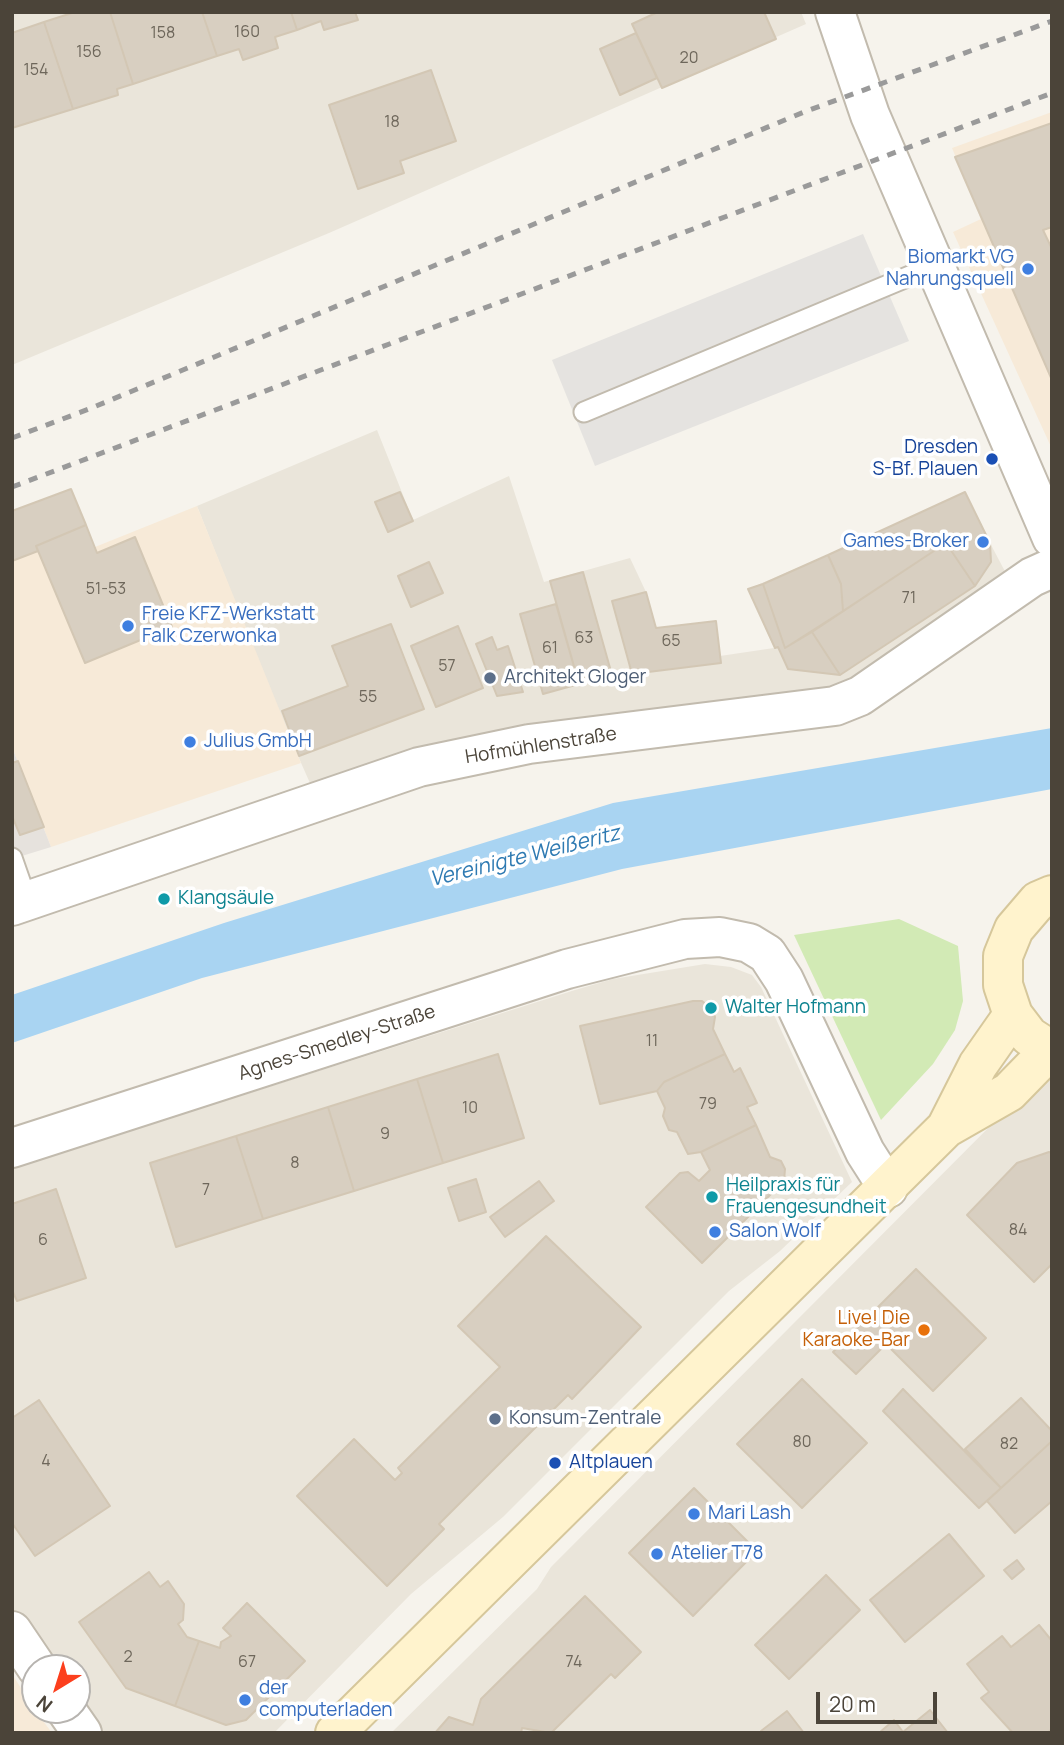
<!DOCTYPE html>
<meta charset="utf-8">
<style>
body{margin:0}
#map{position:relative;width:1064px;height:1745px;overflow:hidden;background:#f6f3ec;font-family:Manrope,sans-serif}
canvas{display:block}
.frame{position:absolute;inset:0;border:14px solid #4b4439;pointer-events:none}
.north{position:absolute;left:21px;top:1654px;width:70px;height:70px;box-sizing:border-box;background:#fff;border:2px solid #b7b4b0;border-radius:50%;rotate:218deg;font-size:19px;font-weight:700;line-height:28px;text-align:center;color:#4b4439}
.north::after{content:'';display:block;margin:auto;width:24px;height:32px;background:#fc3f1d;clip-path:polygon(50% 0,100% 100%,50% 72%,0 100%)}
.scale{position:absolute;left:816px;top:1692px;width:121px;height:32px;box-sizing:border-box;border:4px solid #4b4439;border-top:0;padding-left:9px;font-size:21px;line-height:24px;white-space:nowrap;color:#4b4439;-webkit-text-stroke:5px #fff;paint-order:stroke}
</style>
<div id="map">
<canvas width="1064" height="1745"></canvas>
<div class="frame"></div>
<div class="north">N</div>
<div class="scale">20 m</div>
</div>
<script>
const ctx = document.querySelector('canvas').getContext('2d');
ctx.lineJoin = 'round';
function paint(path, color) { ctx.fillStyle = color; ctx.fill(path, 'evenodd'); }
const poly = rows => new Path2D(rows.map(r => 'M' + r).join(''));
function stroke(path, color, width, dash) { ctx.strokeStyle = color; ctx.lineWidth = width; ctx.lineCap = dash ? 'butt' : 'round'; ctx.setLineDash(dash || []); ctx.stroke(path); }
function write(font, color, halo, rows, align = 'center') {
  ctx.font = font + ' Manrope,sans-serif'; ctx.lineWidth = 7; ctx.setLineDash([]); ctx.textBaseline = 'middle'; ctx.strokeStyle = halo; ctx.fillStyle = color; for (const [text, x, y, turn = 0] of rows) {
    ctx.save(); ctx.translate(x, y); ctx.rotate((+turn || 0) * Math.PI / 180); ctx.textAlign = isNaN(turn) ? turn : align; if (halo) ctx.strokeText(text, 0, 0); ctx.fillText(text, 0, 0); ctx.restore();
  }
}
const residential = poly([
 [12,12,801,12,806,24,329,233,12,365],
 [377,430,413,520,509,476,544,582,630,558,646,592,656,628,716,621,720,656,774,648,748,589,888,529,990,543,1009,579,836,693,313,790,276,706,197,506],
 [705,964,731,967,752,975,761,987,852,1182,780,1251,729,1291,503,1517,411,1594,274,1733,98,1733,77,1703,77,1668,53,1668,12,1609,12,1168,575,990,613,979],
 [1047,1076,1052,1076,1052,1733,391,1733,537,1589,551,1567,1025,1091]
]);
const commercial = poly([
 [1052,112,1052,449,953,232,981,219,952,148],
 [71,489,95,547,197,506,301,763,51,847,12,747,12,511],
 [12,1674,35,1710,52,1733,12,1733]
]);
const industrial = poly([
 [12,747,51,847,12,859]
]);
const green = poly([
 [899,919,958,946,963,1001,955,1030,933,1064,881,1120,794,935]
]);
const parking = poly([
 [863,234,909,341,595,466,552,360]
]);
const water = poly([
 [1052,728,1052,789,622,869,202,978,12,1043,12,995,224,923,613,803]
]);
const building = poly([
 [75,12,110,12,133,84,117,89,118,95,73,109,44,22,75,12],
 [110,12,202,12,217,56,133,84,110,12],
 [202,12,291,12,297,30,275,37,278,48,243,60,239,49,217,56,202,12],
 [291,12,355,12,358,20,324,30,321,21,297,30,291,12],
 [658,12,764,12,776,39,662,88,632,24,658,12],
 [44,22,73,109,12,128,12,33,44,22],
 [636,33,657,78,620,95,600,49,636,33],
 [431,70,456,141,400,161,404,173,358,189,329,105,431,70],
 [1052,123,1052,227,1043,230,1052,249,1052,380,955,157,1052,123],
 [71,489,86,525,36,546,38,551,12,561,12,511,71,489],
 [400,492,413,521,388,532,375,502,400,492],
 [965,492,990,543,991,562,975,586,946,543,843,611,841,584,828,555,965,492],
 [86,525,97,553,135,537,172,627,85,663,36,546,86,525],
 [946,543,975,586,840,675,812,632,946,543],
 [828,555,841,584,843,611,785,648,763,584,828,555],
 [429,562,443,593,411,607,398,576,429,562],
 [583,572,612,675,579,684,550,581,583,572],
 [763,584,785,648,812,632,840,675,788,669,778,647,775,648,748,589,763,584],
 [646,592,656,628,716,621,721,663,632,674,612,601,646,592],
 [556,604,579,684,543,694,520,614,556,604],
 [391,624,424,709,299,756,282,711,348,686,332,646,391,624],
 [458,626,483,688,436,707,411,646,458,626],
 [492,637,497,650,508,646,523,692,497,696,476,644,492,637],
 [18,761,44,827,20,835,12,816,12,763,18,761],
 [693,1001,702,1001,711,1008,715,1017,713,1029,725,1054,664,1082,657,1091,600,1104,580,1026,693,1001],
 [498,1054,524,1138,443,1163,417,1079,498,1054],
 [725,1054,734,1072,740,1068,757,1103,747,1107,756,1125,701,1152,688,1154,677,1132,669,1130,663,1116,665,1108,657,1091,664,1082,725,1054],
 [417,1079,443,1163,354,1191,328,1107,417,1079],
 [328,1107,354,1191,263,1219,236,1136,328,1107],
 [756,1125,770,1157,781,1161,785,1169,784,1181,702,1263,646,1207,680,1173,688,1172,699,1181,710,1170,701,1152,756,1125],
 [236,1136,263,1219,176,1247,150,1163,236,1136],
 [1049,1152,1052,1153,1052,1264,1034,1282,967,1215,1017,1163,1049,1152],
 [476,1179,486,1212,459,1221,448,1188,476,1179],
 [539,1181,554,1201,505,1237,490,1217,539,1181],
 [56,1189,86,1278,17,1301,12,1290,12,1204,56,1189],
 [546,1236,641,1327,572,1399,568,1395,439,1524,444,1529,387,1586,297,1496,354,1439,395,1480,402,1473,398,1468,500,1367,458,1326,546,1236],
 [916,1269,986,1338,933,1391,886,1344,856,1374,833,1352,916,1269],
 [802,1379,867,1443,802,1508,737,1444,802,1379],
 [903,1389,1001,1488,979,1508,883,1411,903,1389],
 [1021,1398,1052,1431,1052,1441,1001,1488,965,1449,1021,1398],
 [39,1400,110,1506,35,1556,12,1523,12,1418,39,1400],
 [1052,1441,1052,1501,1015,1533,987,1501,1052,1441],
 [694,1488,757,1551,693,1616,629,1553,694,1488],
 [949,1534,984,1576,905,1642,870,1600,949,1534],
 [1017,1560,1024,1569,1012,1579,1004,1570,1017,1560],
 [149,1572,160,1587,168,1581,184,1604,183,1620,178,1624,187,1637,199,1641,175,1706,126,1688,79,1622,149,1572],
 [826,1575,860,1610,789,1679,755,1645,826,1575],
 [585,1596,641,1652,615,1678,611,1674,551,1733,522,1728,521,1733,435,1733,449,1717,473,1725,481,1699,585,1596],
 [247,1603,305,1661,246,1720,226,1725,175,1706,199,1641,220,1648,221,1642,231,1636,223,1628,247,1603],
 [1039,1625,1052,1641,1052,1729,1047,1733,1013,1733,981,1698,989,1692,967,1664,1002,1636,1011,1647,1039,1625],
 [930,1710,948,1733,879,1733,894,1720,903,1732,930,1710],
 [787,1711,804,1733,762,1733,761,1731,787,1711]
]);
const service = poly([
 [584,412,936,265],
 [12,858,27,901]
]);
const minor = poly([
 [12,906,419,767,529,744,835,706,860,696,1032,577,1052,568],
 [12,1148,567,969,685,939,720,937,749,943,767,954,784,980,865,1152,888,1188],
 [12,1631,37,1668],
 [66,1710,82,1733]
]);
const tertiary = poly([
 [835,12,870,115,1052,538]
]);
const secondary = poly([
 [1052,895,1038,901,1014,929,1003,956,1003,985,1013,1015,1029,1036,1052,1051],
 [946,1128,978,1065,1013,1015],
 [335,1733,946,1128,1009,1092,1049,1051]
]);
const rail = poly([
 [12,438,89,409,804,112,1052,21],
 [12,487,1052,93]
]);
const markers = [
 [1028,269,7,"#3f7fe0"],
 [992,459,7,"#1a4fb4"],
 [983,542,7,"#3f7fe0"],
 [128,626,7,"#3f7fe0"],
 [490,678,7,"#5c6f8a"],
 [190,742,7,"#3f7fe0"],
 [164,899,7,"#0f9aa8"],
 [711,1008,7,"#0f9aa8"],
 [712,1197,7,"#0f9aa8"],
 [715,1232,7,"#3f7fe0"],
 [924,1330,7,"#e8710a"],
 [495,1419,7,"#5c6f8a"],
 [555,1463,7,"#1a4fb4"],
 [694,1514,7,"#3f7fe0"],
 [657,1554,7,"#3f7fe0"],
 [245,1700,7,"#3f7fe0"]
];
const numberNames = [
 ["160",247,33],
 ["158",163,34],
 ["156",89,53],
 ["20",689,59],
 ["154",36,71],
 ["18",392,123],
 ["51-53",106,590],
 ["71",909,599],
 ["63",584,639],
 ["65",671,642],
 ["61",550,649],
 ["57",447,667],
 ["55",368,698],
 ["11",652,1042],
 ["79",708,1105],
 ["10",470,1109],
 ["9",385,1135],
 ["8",295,1164],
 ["7",206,1191],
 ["84",1018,1231],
 ["6",43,1241],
 ["80",802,1443],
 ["82",1009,1445],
 ["4",46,1462],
 ["2",128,1658],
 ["67",247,1663],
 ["74",574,1663]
];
const shopNames = [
 ["Biomarkt VG",1014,258,"right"],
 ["Nahrungsquell",1014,280,"right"],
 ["Games-Broker",969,542,"right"],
 ["Freie KFZ-Werkstatt",142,615],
 ["Falk Czerwonka",142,637],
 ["Julius GmbH",204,742],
 ["Salon Wolf",729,1232],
 ["Mari Lash",708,1514],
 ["Atelier T78",671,1554],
 ["der",259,1689],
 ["computerladen",259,1711]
];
const transitNames = [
 ["Dresden",978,448],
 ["S-Bf. Plauen",978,470],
 ["Altplauen",569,1463,"left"]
];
const serviceNames = [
 ["Architekt Gloger",504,678],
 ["Konsum-Zentrale",509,1419]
];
const streetNames = [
 ["Hofmühlenstraße",541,746,-9],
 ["Agnes-Smedley-Straße",337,1043,-18]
];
const cultureNames = [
 ["Klangsäule",178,899],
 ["Walter Hofmann",725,1008],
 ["Heilpraxis für",726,1186],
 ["Frauengesundheit",726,1208]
];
const foodNames = [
 ["Live! Die",910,1319],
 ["Karaoke-Bar",910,1341]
];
const waterNames = [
 ["Vereinigte Weißeritz",525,857,-14]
];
paint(residential, '#eae5da');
paint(commercial, '#f7ead8');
paint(industrial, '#e6e2dd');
paint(green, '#d2eab5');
paint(parking, '#e5e3e0');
paint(water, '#a9d4f2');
paint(building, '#d8cfc1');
stroke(building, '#d3c7b4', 2);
stroke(service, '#c2bbae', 23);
stroke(minor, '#c2bbae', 42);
stroke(tertiary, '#c2bbae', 42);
stroke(secondary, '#d6c79b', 42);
stroke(service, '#fff', 19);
stroke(minor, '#fff', 38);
stroke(tertiary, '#fff', 38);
stroke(secondary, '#fff3cd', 38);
stroke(rail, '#9a9a9a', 5, [9, 9]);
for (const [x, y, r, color] of markers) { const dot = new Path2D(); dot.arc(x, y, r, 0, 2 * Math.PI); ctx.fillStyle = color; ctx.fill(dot); stroke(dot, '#fff', 2.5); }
write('16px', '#6e675b', null, numberNames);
write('19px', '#366cbe', '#fff', shopNames, 'left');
write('19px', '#164399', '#fff', transitNames, 'right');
write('19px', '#4e5e75', '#fff', serviceNames, 'left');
write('19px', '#4b4439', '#fff', streetNames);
write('19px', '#0d838f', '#fff', cultureNames, 'left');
write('19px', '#c56008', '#fff', foodNames, 'right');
write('italic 21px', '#2e7ab2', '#fff', waterNames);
</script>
